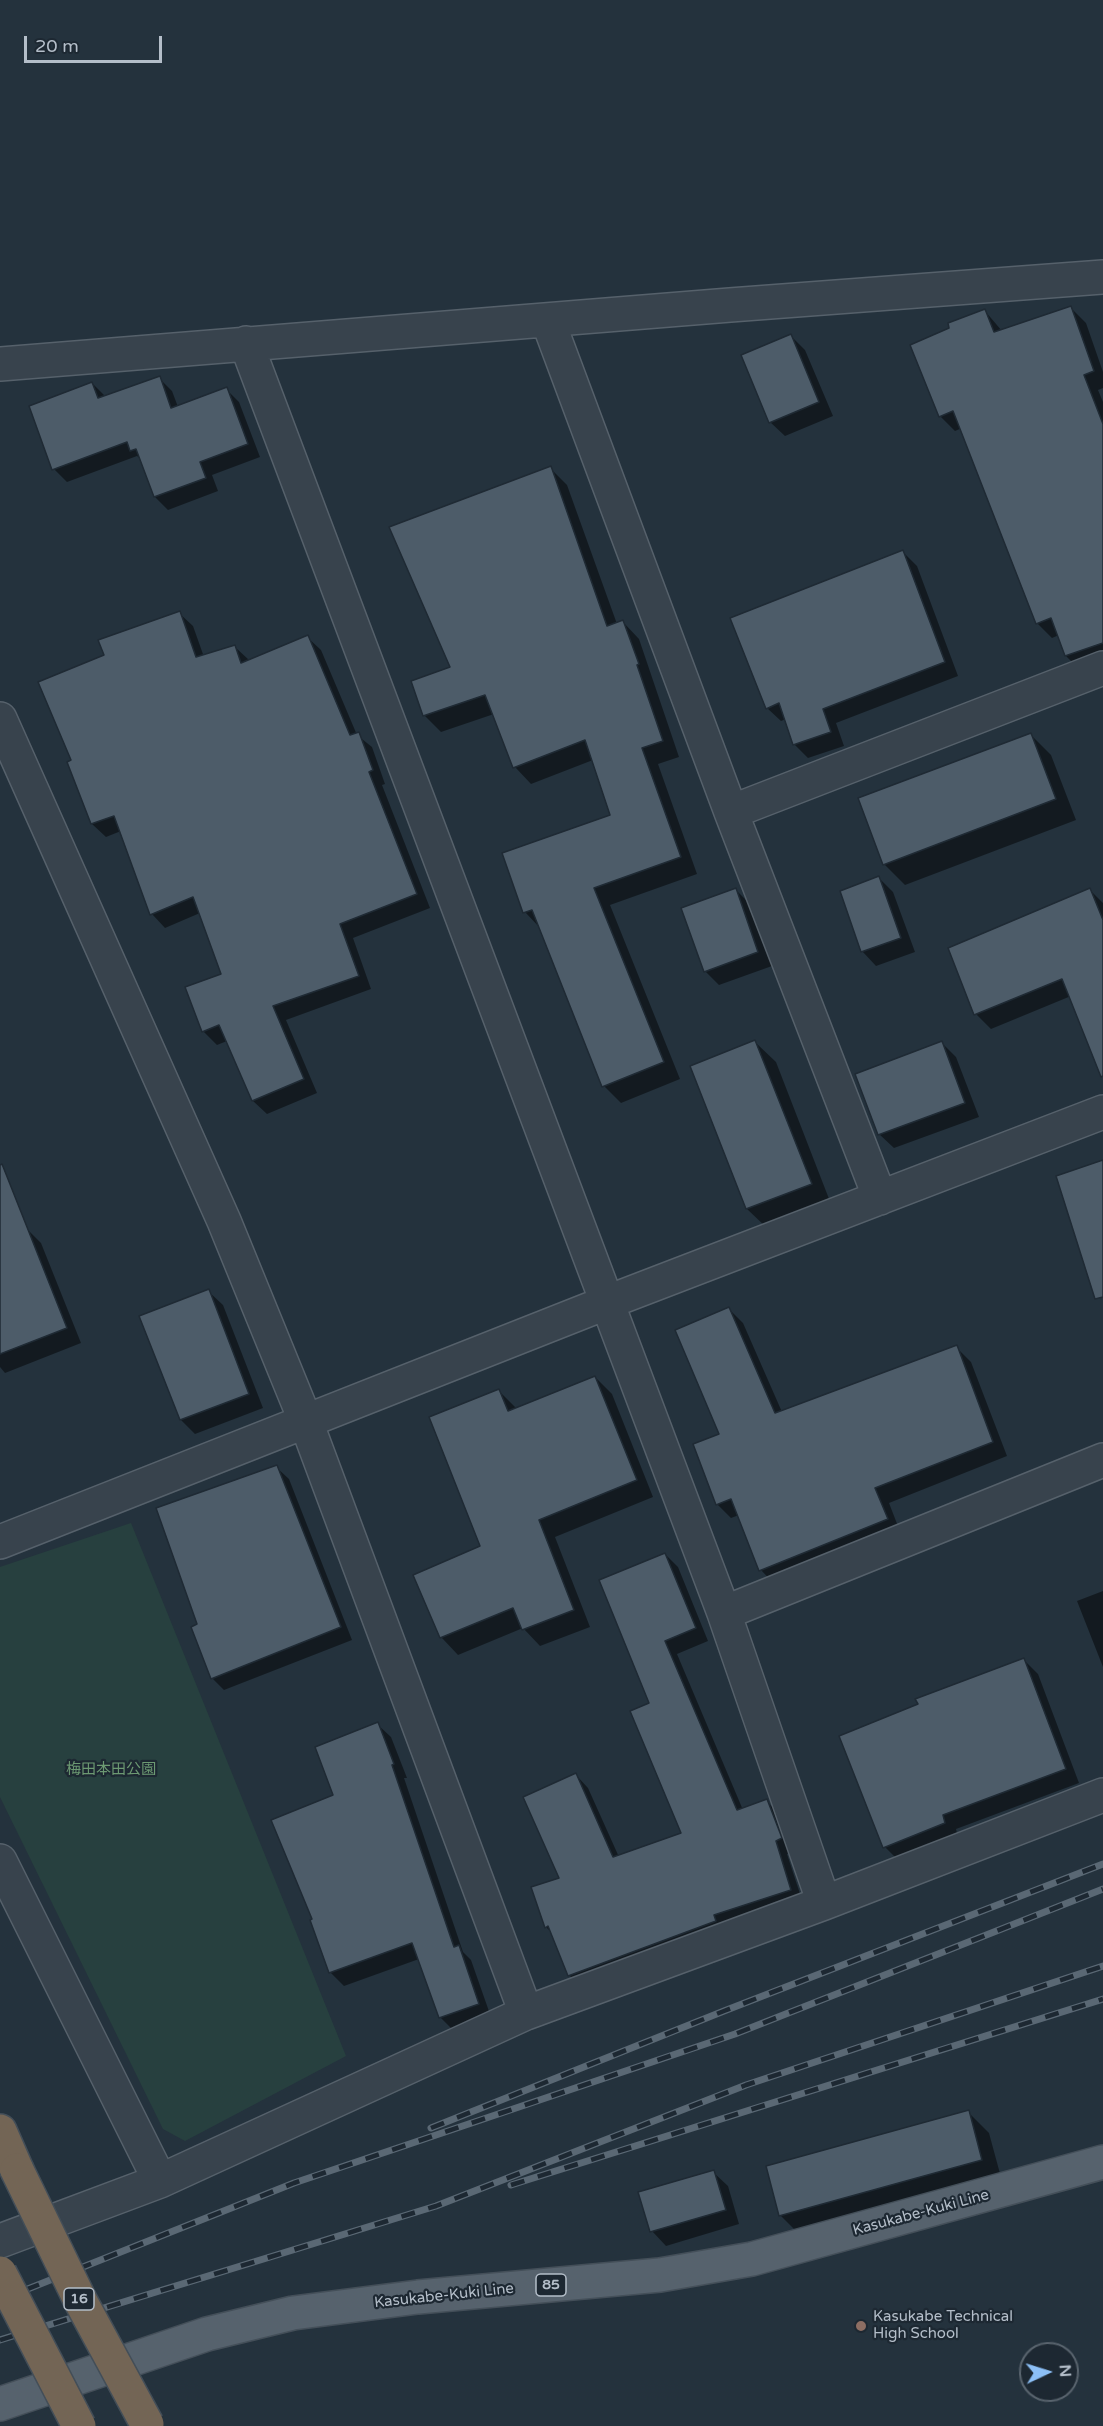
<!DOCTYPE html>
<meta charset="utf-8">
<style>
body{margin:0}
#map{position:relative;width:1103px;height:2426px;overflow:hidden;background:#24323d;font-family:"Varela Round",sans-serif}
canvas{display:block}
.north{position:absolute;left:1019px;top:2342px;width:60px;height:60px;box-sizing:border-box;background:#1d2832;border:2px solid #59646e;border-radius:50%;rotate:86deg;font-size:16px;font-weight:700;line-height:24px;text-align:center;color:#b4bec9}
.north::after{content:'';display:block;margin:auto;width:21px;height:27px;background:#8cbff6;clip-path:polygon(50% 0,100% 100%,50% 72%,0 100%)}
.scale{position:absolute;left:24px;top:36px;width:138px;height:27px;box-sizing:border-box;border:3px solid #b4bec9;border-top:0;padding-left:8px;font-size:18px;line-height:21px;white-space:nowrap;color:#b4bec9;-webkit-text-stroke:4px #1d2832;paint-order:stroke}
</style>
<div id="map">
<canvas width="1103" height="2426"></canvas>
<div class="north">N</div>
<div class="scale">20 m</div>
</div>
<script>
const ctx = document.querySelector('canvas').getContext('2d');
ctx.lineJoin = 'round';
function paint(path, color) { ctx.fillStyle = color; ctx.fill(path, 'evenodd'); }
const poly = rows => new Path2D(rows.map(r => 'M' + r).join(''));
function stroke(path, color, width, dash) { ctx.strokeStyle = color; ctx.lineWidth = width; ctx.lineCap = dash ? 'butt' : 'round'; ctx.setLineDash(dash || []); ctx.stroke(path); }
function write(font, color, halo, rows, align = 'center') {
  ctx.font = font + ' "Varela Round","Noto Sans JP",sans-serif'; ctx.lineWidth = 4.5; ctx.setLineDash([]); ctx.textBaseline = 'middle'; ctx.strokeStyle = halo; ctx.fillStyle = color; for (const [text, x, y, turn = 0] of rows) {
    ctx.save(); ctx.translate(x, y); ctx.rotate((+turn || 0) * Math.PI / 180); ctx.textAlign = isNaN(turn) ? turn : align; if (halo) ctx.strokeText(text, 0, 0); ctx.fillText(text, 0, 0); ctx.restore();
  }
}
const green = poly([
 [131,1523,346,2056,185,2141,163,2129,0,1797,0,1567]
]);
const shadow = poly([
 [1071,308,1086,323,1103,372,1103,388,1098,390,1103,402,1103,663,1081,671,1066,656,1059,635,1052,638,1037,623,962,428,955,431,940,416,951,329,985,311,1002,331],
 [790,335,805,350,833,416,785,436,770,422],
 [159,378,172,391,178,407,226,389,239,402,260,457,212,475,218,491,168,510,155,497,142,460,137,456,67,482,54,469,92,383,106,397],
 [550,468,567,485,617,624,623,622,639,639,679,757,658,764,697,874,610,905,680,1079,621,1103,604,1086,541,929,525,912,612,816,593,760,531,784,515,767,494,714,441,732,424,715,452,668],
 [903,552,917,566,958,676,836,723,844,746,808,758,794,744,786,719,781,721,767,708],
 [179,613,193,626,204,657,235,647,249,660,307,637,321,650,357,735,372,747,385,784,382,785,430,908,353,938,371,989,286,1020,317,1093,267,1114,253,1101,227,1041,217,1045,203,1031,223,975,200,913,165,928,152,914,121,831,106,837,92,824,69,763,73,761,106,656],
 [1030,734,1051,755,1076,820,905,885,884,864],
 [879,878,893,892,915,952,876,966,862,951],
 [736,890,750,904,772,966,719,985,705,971],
 [1090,890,1103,903,1103,1064,1071,996,991,1029,976,1014],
 [755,1042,776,1062,831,1204,768,1229,747,1209,692,1067],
 [942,1043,956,1057,979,1117,894,1148,879,1134],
 [0,1211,26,1228,41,1243,81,1343,5,1373,0,1367],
 [208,1291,223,1305,263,1408,195,1434,181,1420],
 [729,1309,743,1323,782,1412,956,1347,971,1362,1007,1456,889,1503,901,1534,775,1585,761,1570,739,1515,731,1518,717,1504],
 [595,1377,612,1394,653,1497,555,1537,590,1627,540,1646,523,1628,458,1655,442,1638,415,1575,482,1547,499,1391,516,1408],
 [276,1467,289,1479,352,1640,224,1690,212,1678,199,1625],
 [665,1554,678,1567,708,1641,677,1654,743,1810,766,1801,779,1813,794,1851,787,1854,803,1903,582,1988,569,1975,552,1933,546,1927,561,1879,576,1775,588,1788,619,1857,683,1833,651,1704],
 [1103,1591,1103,1667,1077,1601],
 [1024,1660,1038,1674,1079,1783,956,1829,958,1837,899,1861,885,1847],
 [377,1724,391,1737,407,1778,404,1778,463,1952,471,1960,491,2017,454,2031,440,2017,419,1959,344,1986,330,1972,335,1795],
 [968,2112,989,2133,1002,2181,801,2236,780,2215],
 [713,2172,728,2186,739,2224,666,2246,652,2231]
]);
const building = poly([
 [1071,306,1094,371,1084,375,1103,424,1103,643,1065,656,1051,618,1036,624,953,411,939,417,910,345,949,328,948,323,985,309,994,332,1071,306],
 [791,334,819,402,769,423,741,355,791,334],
 [160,376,171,408,227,387,248,444,200,462,206,478,154,497,136,449,130,451,127,442,52,470,29,406,92,382,98,398,160,376],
 [551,466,607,626,623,620,639,664,637,665,663,741,642,748,681,857,594,888,664,1062,602,1087,532,910,523,913,502,853,610,815,585,740,513,768,485,695,423,716,411,681,450,667,389,527,551,466],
 [903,550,945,662,823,709,831,732,793,745,779,703,766,709,730,618,903,550],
 [180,611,196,657,235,645,241,663,308,635,350,735,359,732,373,770,369,772,417,894,340,924,359,976,273,1006,304,1079,252,1101,219,1025,202,1032,185,987,221,974,193,897,150,915,114,816,91,824,67,762,71,760,38,682,104,655,98,640,180,611],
 [1031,733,1056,799,883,865,858,798,1031,733],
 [879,876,901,938,861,952,840,891,879,876],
 [736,888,758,952,704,972,681,908,736,888],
 [1090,888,1103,920,1103,1076,1101,1077,1062,979,974,1015,948,948,1090,888],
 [755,1040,812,1184,746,1209,690,1066,755,1040],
 [942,1041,965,1103,878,1135,855,1074,942,1041],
 [1103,1160,1103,1297,1095,1299,1056,1176,1103,1160],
 [2,1164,67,1328,0,1354,0,1165,2,1164],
 [209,1289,249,1394,180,1420,139,1316,209,1289],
 [729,1307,775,1413,957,1345,993,1442,875,1488,888,1519,759,1571,731,1499,716,1505,693,1444,719,1434,675,1330,729,1307],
 [595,1376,637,1480,539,1520,574,1610,522,1630,513,1608,440,1638,413,1575,480,1546,429,1417,499,1389,508,1411,595,1376],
 [277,1465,341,1627,211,1679,191,1627,197,1624,156,1508,277,1465],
 [665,1553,696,1628,665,1641,737,1810,767,1799,782,1838,776,1841,791,1890,714,1915,716,1921,568,1976,548,1926,545,1928,531,1887,559,1878,523,1797,576,1773,613,1857,681,1833,630,1711,649,1703,599,1580,665,1553],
 [1024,1658,1066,1769,943,1815,945,1823,883,1848,839,1736,918,1704,915,1699,1024,1658],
 [378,1722,394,1764,392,1765,454,1947,459,1945,479,2004,439,2018,412,1943,329,1973,310,1920,312,1919,271,1820,333,1795,315,1747,378,1722],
 [969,2110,982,2160,779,2216,766,2166,969,2110],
 [714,2170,726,2210,650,2232,638,2192,714,2170]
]);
const street = poly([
 [548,321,731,812,880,1198],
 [246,343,724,1613,824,1903],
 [0,364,730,305,1103,277],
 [0,719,224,1221,306,1422,526,2013],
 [731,812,1103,668],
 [0,1542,608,1302,1103,1112],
 [724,1613,1103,1460],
 [0,1861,160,2181],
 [0,2241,160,2181,526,2013,824,1903,1103,1795]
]);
const primary = poly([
 [0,2404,207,2334,293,2313,418,2297,660,2275,752,2259,1103,2162]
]);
const highway = poly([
 [0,2131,17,2170]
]);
const rail = poly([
 [431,2128,724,2011,1103,1864],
 [511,2185,1103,1999],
 [0,2300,294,2183,735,2034,1103,1889],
 [0,2340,436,2206,746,2085,1103,1966]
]);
const highwayBridge = poly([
 [17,2170,80,2300,147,2424],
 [0,2273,79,2426]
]);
const markers = [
 [861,2326,6,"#8d6e63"]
];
const shields = [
 [551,2285,30],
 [79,2299,30]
];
const shieldNames = [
 ["85",551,2285],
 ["16",79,2299]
];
const parkNames = [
 ["梅田本田公園",111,1770]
];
const streetNames = [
 ["Kasukabe-Kuki Line",921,2213,-15],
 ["Kasukabe-Kuki Line",444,2296,-6]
];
const poiNames = [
 ["Kasukabe Technical",873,2317],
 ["High School",873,2334]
];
paint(green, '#27403f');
paint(shadow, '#0007');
paint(building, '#4d5c69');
stroke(building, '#1f2a34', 1.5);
stroke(street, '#56616b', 36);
stroke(primary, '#444f59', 36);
stroke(highway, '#434e58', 36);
stroke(street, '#38434d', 33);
stroke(primary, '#56626d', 33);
stroke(highway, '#736555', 33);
stroke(rail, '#5a6874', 7);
stroke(rail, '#1d2832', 4.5, [14]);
stroke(highwayBridge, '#434e58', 36, []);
stroke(highwayBridge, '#736555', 33);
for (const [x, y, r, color] of markers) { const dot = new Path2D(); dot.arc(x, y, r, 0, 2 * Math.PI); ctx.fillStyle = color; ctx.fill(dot); stroke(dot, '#1d2832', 2); }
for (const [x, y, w] of shields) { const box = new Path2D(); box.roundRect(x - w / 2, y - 11, w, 22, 4.5); ctx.fillStyle = '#1d2832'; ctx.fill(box); stroke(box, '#b4bec9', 1.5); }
write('bold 14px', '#b4bec9', null, shieldNames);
write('15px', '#6c9972', '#1d2832', parkNames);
write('15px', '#b4bec9', '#1d2832', streetNames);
write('15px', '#b4bec9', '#1d2832', poiNames, 'left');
</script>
